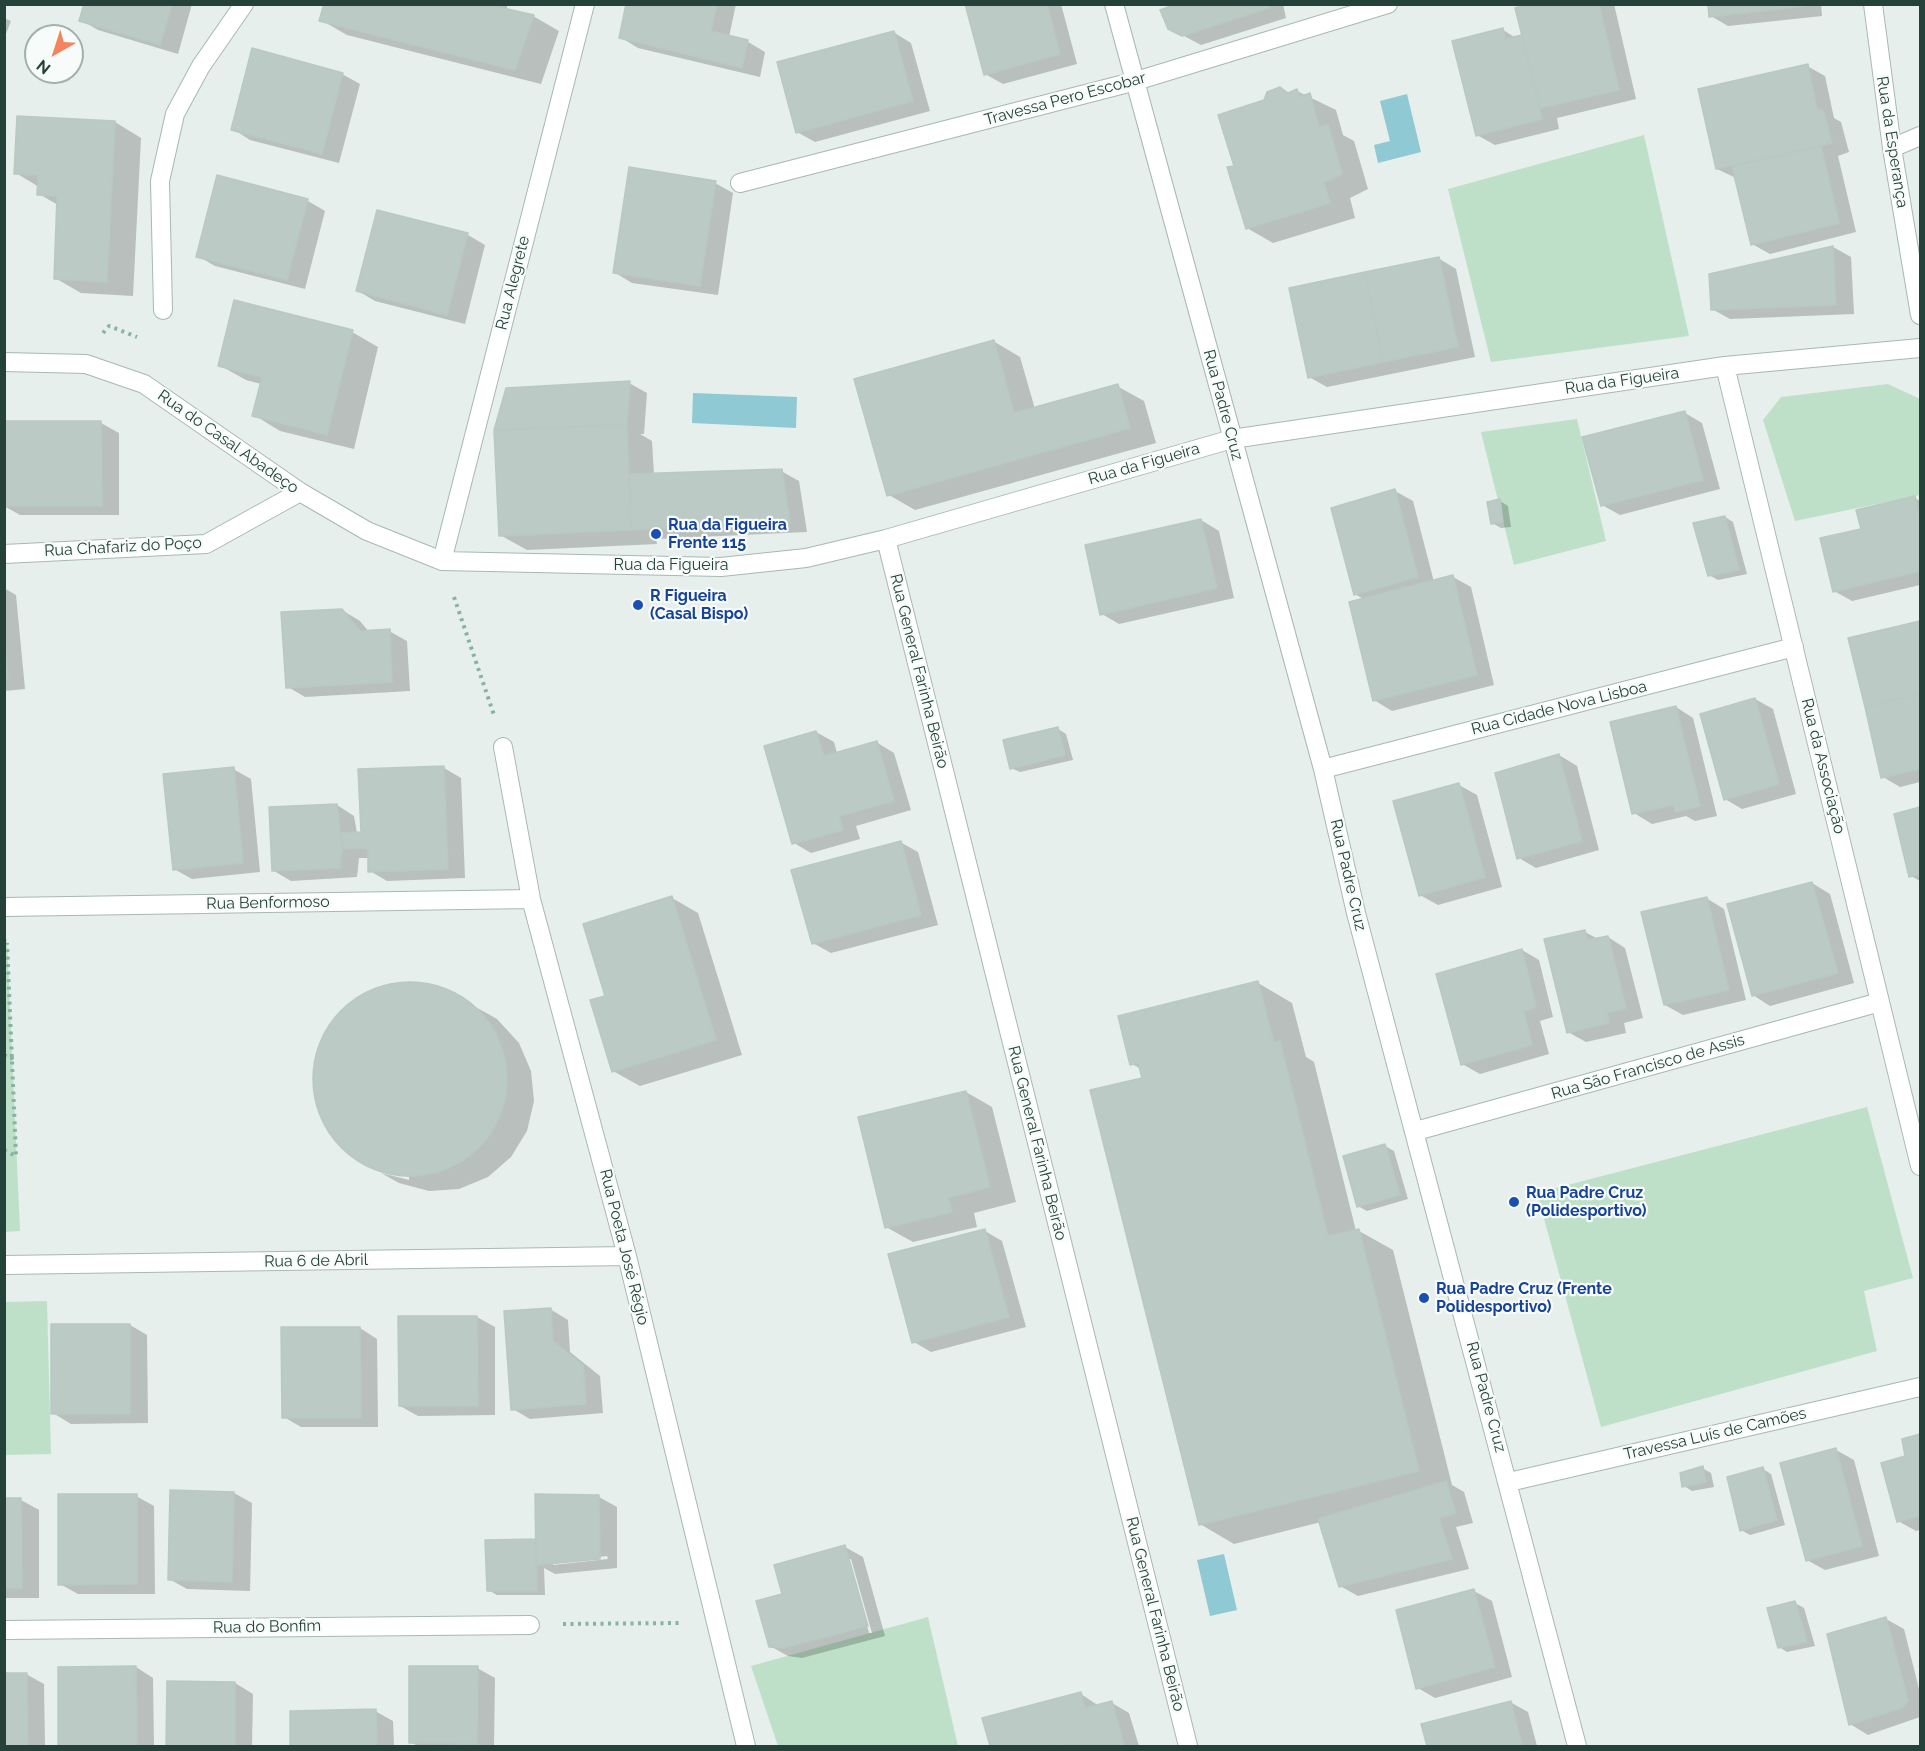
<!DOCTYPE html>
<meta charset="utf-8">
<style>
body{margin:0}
#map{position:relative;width:1925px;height:1751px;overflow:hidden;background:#e6efeb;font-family:Raleway,sans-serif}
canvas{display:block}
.frame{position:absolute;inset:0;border:6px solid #24423a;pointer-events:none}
.north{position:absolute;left:24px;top:24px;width:60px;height:60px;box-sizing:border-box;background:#f7fbf9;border:2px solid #a3b1ad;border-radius:50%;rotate:219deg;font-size:16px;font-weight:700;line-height:24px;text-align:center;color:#24423a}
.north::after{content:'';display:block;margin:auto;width:21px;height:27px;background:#f4845f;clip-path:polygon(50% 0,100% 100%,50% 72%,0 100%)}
</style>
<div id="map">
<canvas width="1925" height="1751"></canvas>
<div class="frame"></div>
<div class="north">N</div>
</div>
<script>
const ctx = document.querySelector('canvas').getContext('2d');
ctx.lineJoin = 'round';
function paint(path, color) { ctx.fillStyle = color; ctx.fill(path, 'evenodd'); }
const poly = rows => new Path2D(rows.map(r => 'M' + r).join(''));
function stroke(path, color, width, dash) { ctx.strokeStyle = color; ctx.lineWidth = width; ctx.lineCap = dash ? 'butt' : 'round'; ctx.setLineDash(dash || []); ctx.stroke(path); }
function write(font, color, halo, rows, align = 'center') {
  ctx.font = font + ' Raleway,sans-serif'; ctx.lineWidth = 4.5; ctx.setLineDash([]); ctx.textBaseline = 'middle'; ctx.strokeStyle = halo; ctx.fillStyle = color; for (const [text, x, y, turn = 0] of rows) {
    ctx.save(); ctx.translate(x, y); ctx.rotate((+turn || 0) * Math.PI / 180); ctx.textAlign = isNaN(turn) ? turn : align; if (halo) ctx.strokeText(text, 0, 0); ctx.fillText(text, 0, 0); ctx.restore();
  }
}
const green = poly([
 [1644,135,1689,336,1491,362,1448,189],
 [1888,384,1920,399,1920,495,1795,521,1763,420,1781,397],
 [1577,419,1606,541,1514,565,1481,432],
 [5,939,7,939,20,1231,5,1232],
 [1867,1107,1913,1278,1864,1291,1877,1351,1601,1427,1537,1193],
 [47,1301,51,1454,5,1455,5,1302],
 [928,1617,958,1746,778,1746,751,1666]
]);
const water = poly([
 [1407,94,1421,152,1378,163,1374,145,1390,141,1380,101],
 [693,393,797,397,796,428,692,423],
 [1224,1554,1237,1610,1210,1616,1197,1560]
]);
const shadow = poly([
 [85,4,192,4,178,54,98,30,81,20],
 [325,4,507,4,507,11,533,16,559,31,541,84,347,35,321,20],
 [628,4,736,4,729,37,748,42,765,52,760,77,638,48,620,37],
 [967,4,1061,4,1077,64,1003,84,985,74],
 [1181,4,1283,4,1286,18,1201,45,1169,28],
 [1537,4,1614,4,1636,99,1557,118,1559,129,1495,145,1477,135,1503,30,1516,38,1524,36],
 [1710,4,1821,4,1822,16,1728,26,1711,16],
 [4,18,11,21,4,39],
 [893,32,911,43,930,111,815,142,797,132],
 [1807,66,1825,76,1834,118,1841,122,1849,152,1838,156,1856,232,1770,254,1752,244,1736,178,1717,169],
 [342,74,360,84,339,163,250,140,233,129],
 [1297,91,1336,110,1343,135,1354,141,1368,189,1350,198,1355,218,1273,243,1247,228,1235,167,1265,101],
 [115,122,141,138,133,296,81,293,55,278,58,205,39,194,39,187,16,173],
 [218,177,308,201,325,211,305,289,215,266,198,256],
 [715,183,733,193,718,295,632,283,614,272],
 [378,211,468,235,485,245,465,324,375,301,358,291],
 [1833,247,1851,257,1854,314,1730,319,1712,309,1711,275],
 [1438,258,1456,269,1475,357,1327,387,1309,377],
 [352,332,378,347,354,449,280,431,254,415,261,384,246,380,219,365],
 [993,341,1020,357,1035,409,1117,386,1144,401,1156,443,915,510,889,495],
 [629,383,647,393,644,434,640,434,652,441,654,474,781,471,799,481,807,532,656,539,657,544,527,550,500,535],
 [1685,413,1702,423,1720,489,1620,515,1602,505],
 [4,423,101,423,119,433,119,515,20,515,4,506],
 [1395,491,1413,501,1434,582,1453,577,1471,587,1494,685,1392,711,1374,700,1365,600,1355,594],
 [1915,498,1920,501,1920,585,1852,601,1834,591,1863,530],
 [1500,501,1508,506,1511,527,1501,528,1492,523],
 [1725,517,1733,522,1747,574,1718,580,1709,575],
 [1201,520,1219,531,1234,598,1119,624,1102,614],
 [4,588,16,595,25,689,4,691],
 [342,610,360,621,369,632,389,631,407,641,410,691,305,697,288,687],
 [1920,622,1920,782,1900,787,1883,777,1850,639],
 [1755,699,1773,709,1796,794,1742,809,1725,799],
 [1676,707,1693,718,1717,816,1695,821,1686,816,1652,824,1634,813],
 [1058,729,1066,734,1073,760,1020,772,1011,768],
 [816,732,834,742,837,753,876,742,894,753,911,810,856,826,860,839,811,853,794,843],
 [1559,755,1577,766,1599,850,1536,868,1519,858],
 [444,768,461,778,465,878,387,881,370,871,369,858,359,858,357,877,291,881,274,871,337,805,354,816,357,833,362,833],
 [233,769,251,779,260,872,192,879,174,869],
 [1459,785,1477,795,1502,887,1438,905,1420,895],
 [1920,808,1920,881,1911,876,1895,815],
 [900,842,918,852,938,925,831,953,813,943],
 [1812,883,1830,894,1854,983,1770,1006,1753,995],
 [672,898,698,913,742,1055,640,1086,613,1071,607,997],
 [1706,898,1724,909,1746,1000,1683,1015,1665,1005],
 [1585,932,1598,939,1608,937,1625,948,1643,1018,1624,1023,1626,1033,1586,1042,1568,1032],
 [1522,950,1539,960,1553,1017,1540,1021,1549,1054,1480,1074,1462,1064],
 [408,982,440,987,497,1019,519,1043,531,1071,534,1101,527,1131,511,1157,488,1177,459,1189,429,1191,399,1183,381,1173,409,1180,409,1177,372,1168,347,1151,325,1126,315,1095,314,1062,325,1031,347,1005,375,989],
 [1258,983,1292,1003,1306,1057,1314,1062,1356,1231,1359,1231,1393,1250,1452,1485,1464,1492,1473,1523,1456,1527,1469,1569,1358,1596,1340,1586,1321,1522,1234,1544,1200,1524,1144,1079,1141,1069,1132,1064],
 [966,1092,992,1107,1016,1202,974,1213,977,1227,913,1242,886,1227],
 [1385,1146,1394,1151,1408,1199,1367,1211,1358,1206],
 [985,1231,1002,1241,1026,1327,931,1352,914,1342],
 [550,1309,568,1320,570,1352,600,1376,603,1413,530,1419,513,1409],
 [477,1317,495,1327,495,1415,418,1416,400,1406],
 [130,1325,147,1335,148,1423,71,1424,53,1413],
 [360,1328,377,1339,378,1427,301,1427,284,1417],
 [1920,1435,1920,1530,1916,1531,1898,1521,1907,1457,1903,1440],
 [1836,1450,1854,1460,1879,1556,1825,1570,1807,1560],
 [1702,1468,1711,1473,1714,1487,1692,1491,1684,1486],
 [1763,1469,1771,1474,1785,1525,1750,1535,1741,1530],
 [234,1493,252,1503,250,1591,187,1589,169,1579],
 [136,1496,154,1506,155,1594,78,1594,60,1584],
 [537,1496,599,1497,617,1507,617,1568,555,1574,544,1568,545,1595,497,1595,488,1590,537,1541],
 [607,1556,608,1559,553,1565,553,1562],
 [4,1500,21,1500,39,1510,39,1598,4,1598],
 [845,1547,863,1557,885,1636,802,1658,788,1656,770,1646,784,1595],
 [848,1559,851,1559,872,1633,869,1633],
 [1474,1591,1492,1601,1512,1677,1435,1698,1418,1688],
 [1795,1603,1804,1608,1815,1646,1787,1652,1779,1647],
 [1886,1619,1904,1629,1920,1693,1920,1717,1868,1735,1850,1724],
 [136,1667,153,1678,154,1746,60,1746,59,1668],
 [477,1668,495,1678,494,1746,418,1746,410,1742],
 [4,1674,26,1674,44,1684,45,1746,4,1746],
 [169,1683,235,1683,253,1694,252,1746,168,1746],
 [1081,1694,1099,1706,1112,1703,1129,1713,1139,1746,991,1746,984,1719],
 [1510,1702,1528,1712,1537,1746,1428,1746,1423,1725],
 [375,1711,393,1721,394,1746,292,1746,291,1712]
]);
const building = poly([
 [84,4,172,4,160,45,79,21,84,4],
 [324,4,485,4,534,15,515,70,319,21,324,4],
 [626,4,717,4,711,31,748,40,742,68,619,38,626,4],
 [965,4,1047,4,1060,54,984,75,965,4],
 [1176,4,1268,4,1269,8,1182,36,1168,29,1160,10,1176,4],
 [1530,4,1599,4,1619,90,1540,108,1515,8,1530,4],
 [1708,4,1805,4,1805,6,1709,17,1708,4],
 [1503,28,1505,39,1522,35,1542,119,1476,136,1452,41,1503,28],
 [894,31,913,101,796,133,777,62,894,31],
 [252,48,343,73,322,154,231,130,252,48],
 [1808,64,1817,110,1823,110,1832,143,1716,169,1698,89,1808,64],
 [1280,87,1288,93,1297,89,1300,97,1310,93,1319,127,1328,124,1342,174,1324,183,1330,203,1246,229,1227,167,1234,166,1218,115,1264,100,1267,92,1280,87],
 [17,116,115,121,107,282,54,279,57,196,37,195,38,175,14,174,17,116],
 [1821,146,1839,223,1751,245,1732,167,1821,146],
 [629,167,716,181,700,286,613,273,629,167],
 [217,175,308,199,287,280,196,257,217,175],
 [377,210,468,233,447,315,356,291,377,210],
 [1833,246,1836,305,1711,310,1709,274,1833,246],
 [1439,257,1458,347,1383,362,1365,272,1439,257],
 [1365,272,1383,362,1308,378,1289,288,1365,272],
 [234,300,353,330,327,435,252,416,262,377,218,366,234,300],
 [994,340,1014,413,1118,384,1130,428,887,496,854,379,994,340],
 [630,381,627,425,494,430,506,388,630,381],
 [1685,411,1703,480,1601,506,1582,437,1685,411],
 [4,421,101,421,102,506,4,506,4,421],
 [627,425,631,530,499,536,494,430,627,425],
 [782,469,790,522,631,530,629,474,782,469],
 [1395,489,1418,577,1354,595,1331,508,1395,489],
 [1915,496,1920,519,1920,571,1833,592,1820,538,1861,529,1856,510,1915,496],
 [1500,499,1503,522,1491,524,1487,502,1500,499],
 [1725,516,1739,570,1708,576,1693,523,1725,516],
 [1201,519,1217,588,1100,615,1085,545,1201,519],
 [1453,575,1477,675,1373,701,1349,602,1453,575],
 [342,609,360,631,390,629,392,682,286,688,281,612,342,609],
 [1920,621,1920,694,1865,707,1848,638,1920,621],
 [4,641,8,679,4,679,4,641],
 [1920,694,1920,769,1881,778,1865,707,1920,694],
 [1755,698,1779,784,1724,800,1700,714,1755,698],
 [1676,706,1700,806,1676,812,1673,805,1632,814,1610,722,1676,706],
 [1058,727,1065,755,1010,769,1003,740,1058,727],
 [816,731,824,756,877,741,894,801,839,816,843,830,792,844,764,746,816,731],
 [1559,754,1582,841,1517,859,1495,773,1559,754],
 [444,766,448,869,368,872,368,848,342,849,341,833,361,832,358,769,444,766],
 [234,767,243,863,173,870,163,774,234,767],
 [1459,783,1485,877,1419,896,1393,801,1459,783],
 [337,804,342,849,340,868,272,871,269,807,337,804],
 [1920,807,1920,874,1909,877,1894,814,1920,807],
 [901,841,921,915,812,944,791,870,901,841],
 [1812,882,1838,973,1752,996,1727,904,1812,882],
 [672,896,716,1040,612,1072,590,1000,605,996,583,924,672,896],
 [1707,897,1729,990,1664,1005,1641,912,1707,897],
 [1585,930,1587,940,1608,936,1626,1008,1607,1013,1609,1023,1567,1033,1544,939,1585,930],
 [1522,949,1536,1007,1524,1011,1532,1045,1461,1065,1436,974,1522,949],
 [1258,981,1274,1043,1280,1041,1328,1236,1359,1229,1419,1471,1199,1525,1090,1090,1142,1078,1138,1063,1130,1065,1118,1016,1258,981],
 '313 1079a97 97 0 1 1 194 0a97 97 0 1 1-194 0Z',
 [966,1091,990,1187,948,1198,952,1212,885,1228,858,1117,966,1091],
 [1385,1144,1400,1195,1357,1207,1343,1156,1385,1144],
 [985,1229,1009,1317,912,1343,888,1254,985,1229],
 [551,1308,553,1341,583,1365,586,1404,511,1410,504,1311,551,1308],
 [398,1316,477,1316,478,1406,399,1406,398,1316],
 [51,1324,130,1324,130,1414,51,1414,51,1324],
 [281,1327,360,1327,361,1418,282,1418,281,1327],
 [1920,1434,1920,1516,1897,1522,1881,1463,1905,1456,1902,1439,1920,1434],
 [1836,1448,1862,1546,1806,1561,1780,1463,1836,1448],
 [1703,1466,1706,1482,1682,1487,1680,1473,1703,1466],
 [1763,1467,1777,1520,1740,1531,1727,1477,1763,1467],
 [1446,1481,1456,1513,1439,1518,1452,1559,1339,1587,1318,1519,1446,1481],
 [170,1490,234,1492,232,1582,168,1580,170,1490],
 [58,1494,137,1494,137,1584,58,1585,58,1494],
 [535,1494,599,1495,600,1559,536,1565,535,1494],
 [4,1498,21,1498,22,1588,4,1588,4,1498],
 [536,1539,537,1591,487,1591,485,1540,536,1539],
 [845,1545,868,1626,784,1648,769,1647,756,1601,782,1594,774,1565,845,1545],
 [1474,1589,1495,1667,1416,1689,1396,1610,1474,1589],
 [1795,1601,1807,1642,1778,1648,1767,1608,1795,1601],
 [1886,1617,1908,1700,1904,1707,1849,1725,1827,1634,1886,1617],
 [136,1666,137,1746,58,1746,58,1667,136,1666],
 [409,1666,478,1666,477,1744,409,1743,409,1666],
 [4,1673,27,1673,28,1746,4,1746,4,1673],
 [167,1681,235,1682,235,1746,166,1746,167,1681],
 [1081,1692,1085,1708,1112,1701,1124,1745,990,1746,982,1718,1081,1692],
 [1511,1701,1522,1746,1427,1746,1421,1724,1511,1701],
 [376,1709,377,1746,290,1746,290,1711,376,1709]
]);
const path = poly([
 [103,333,109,326,137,337],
 [454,597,494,715],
 [4,1055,12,1058,4,1058],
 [4,1150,16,1156,7,943],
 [563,1624,679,1623]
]);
const minor = poly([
 [1114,4,1323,769,1356,913,1577,1746],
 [1873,4,1892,148,1920,315],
 [1892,148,1920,136],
 [740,183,1136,81,1388,4],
 [163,310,160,181,175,114,201,66,244,4],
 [4,362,86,364,144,384,300,492,367,531,442,561,721,567,806,558,886,539,1232,439,1725,366,1920,348],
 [1725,366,1920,1166],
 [886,539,1188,1746],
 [4,554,206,544,300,492],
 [442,561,585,4],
 [503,747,531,899,627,1256,746,1746],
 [1323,769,1794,647],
 [4,907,531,899],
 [1416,1131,1880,1002],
 [4,1265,627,1256],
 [1509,1482,1920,1387],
 [4,1630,530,1625]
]);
const markers = [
 [656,534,6,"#1a4fb4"],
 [638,605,6,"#1a4fb4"],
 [1514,1202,6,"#1a4fb4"],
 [1424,1298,6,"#1a4fb4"]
];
const streetNames = [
 ["Travessa Pero Escobar",1065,99,-15],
 ["Rua da Esperança",1892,142,81],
 ["Rua Alegrete",513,283,-76],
 ["Rua da Figueira",1622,381,-8],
 ["Rua Padre Cruz",1223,405,75],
 ["Rua do Casal Abadeço",228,442,35],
 ["Rua da Figueira",1144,464,-16],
 ["Rua Chafariz do Poço",123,547,-3],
 ["Rua da Figueira",671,565],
 ["Rua General Farinha Beirão",919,671,76],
 ["Rua Cidade Nova Lisboa",1559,708,-14],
 ["Rua da Associação",1823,766,76],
 ["Rua Padre Cruz",1348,875,77],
 ["Rua Benformoso",268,903,-1],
 ["Rua São Francisco de Assis",1648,1067,-16],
 ["Rua General Farinha Beirão",1037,1143,76],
 ["Rua Poeta José Régio",624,1247,76],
 ["Rua 6 de Abril",316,1261,-1],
 ["Rua Padre Cruz",1486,1397,75],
 ["Travessa Luís de Camões",1715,1434,-13],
 ["Rua General Farinha Beirão",1155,1614,76],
 ["Rua do Bonfim",267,1627,-1]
];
const transitNames = [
 ["Rua da Figueira",668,525],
 ["Frente 115",668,543],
 ["R Figueira",650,596],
 ["(Casal Bispo)",650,614],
 ["Rua Padre Cruz",1526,1193],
 ["(Polidesportivo)",1526,1211],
 ["Rua Padre Cruz (Frente",1436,1289],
 ["Polidesportivo)",1436,1307]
];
paint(green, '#bfe0c8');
paint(water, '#8ec9d4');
paint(shadow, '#0003');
paint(building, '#bbcac4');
stroke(building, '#b8c9c2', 1.5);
stroke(minor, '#a8b8b2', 20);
stroke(path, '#86b3a5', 4, [3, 4.5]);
stroke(minor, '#fff', 18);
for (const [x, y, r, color] of markers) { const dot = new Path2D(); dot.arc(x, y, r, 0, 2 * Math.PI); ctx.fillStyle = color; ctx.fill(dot); stroke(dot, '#f7fbf9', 2); }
write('16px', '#24423a', '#f7fbf9', streetNames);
write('bold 16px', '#164399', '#f7fbf9', transitNames, 'left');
</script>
